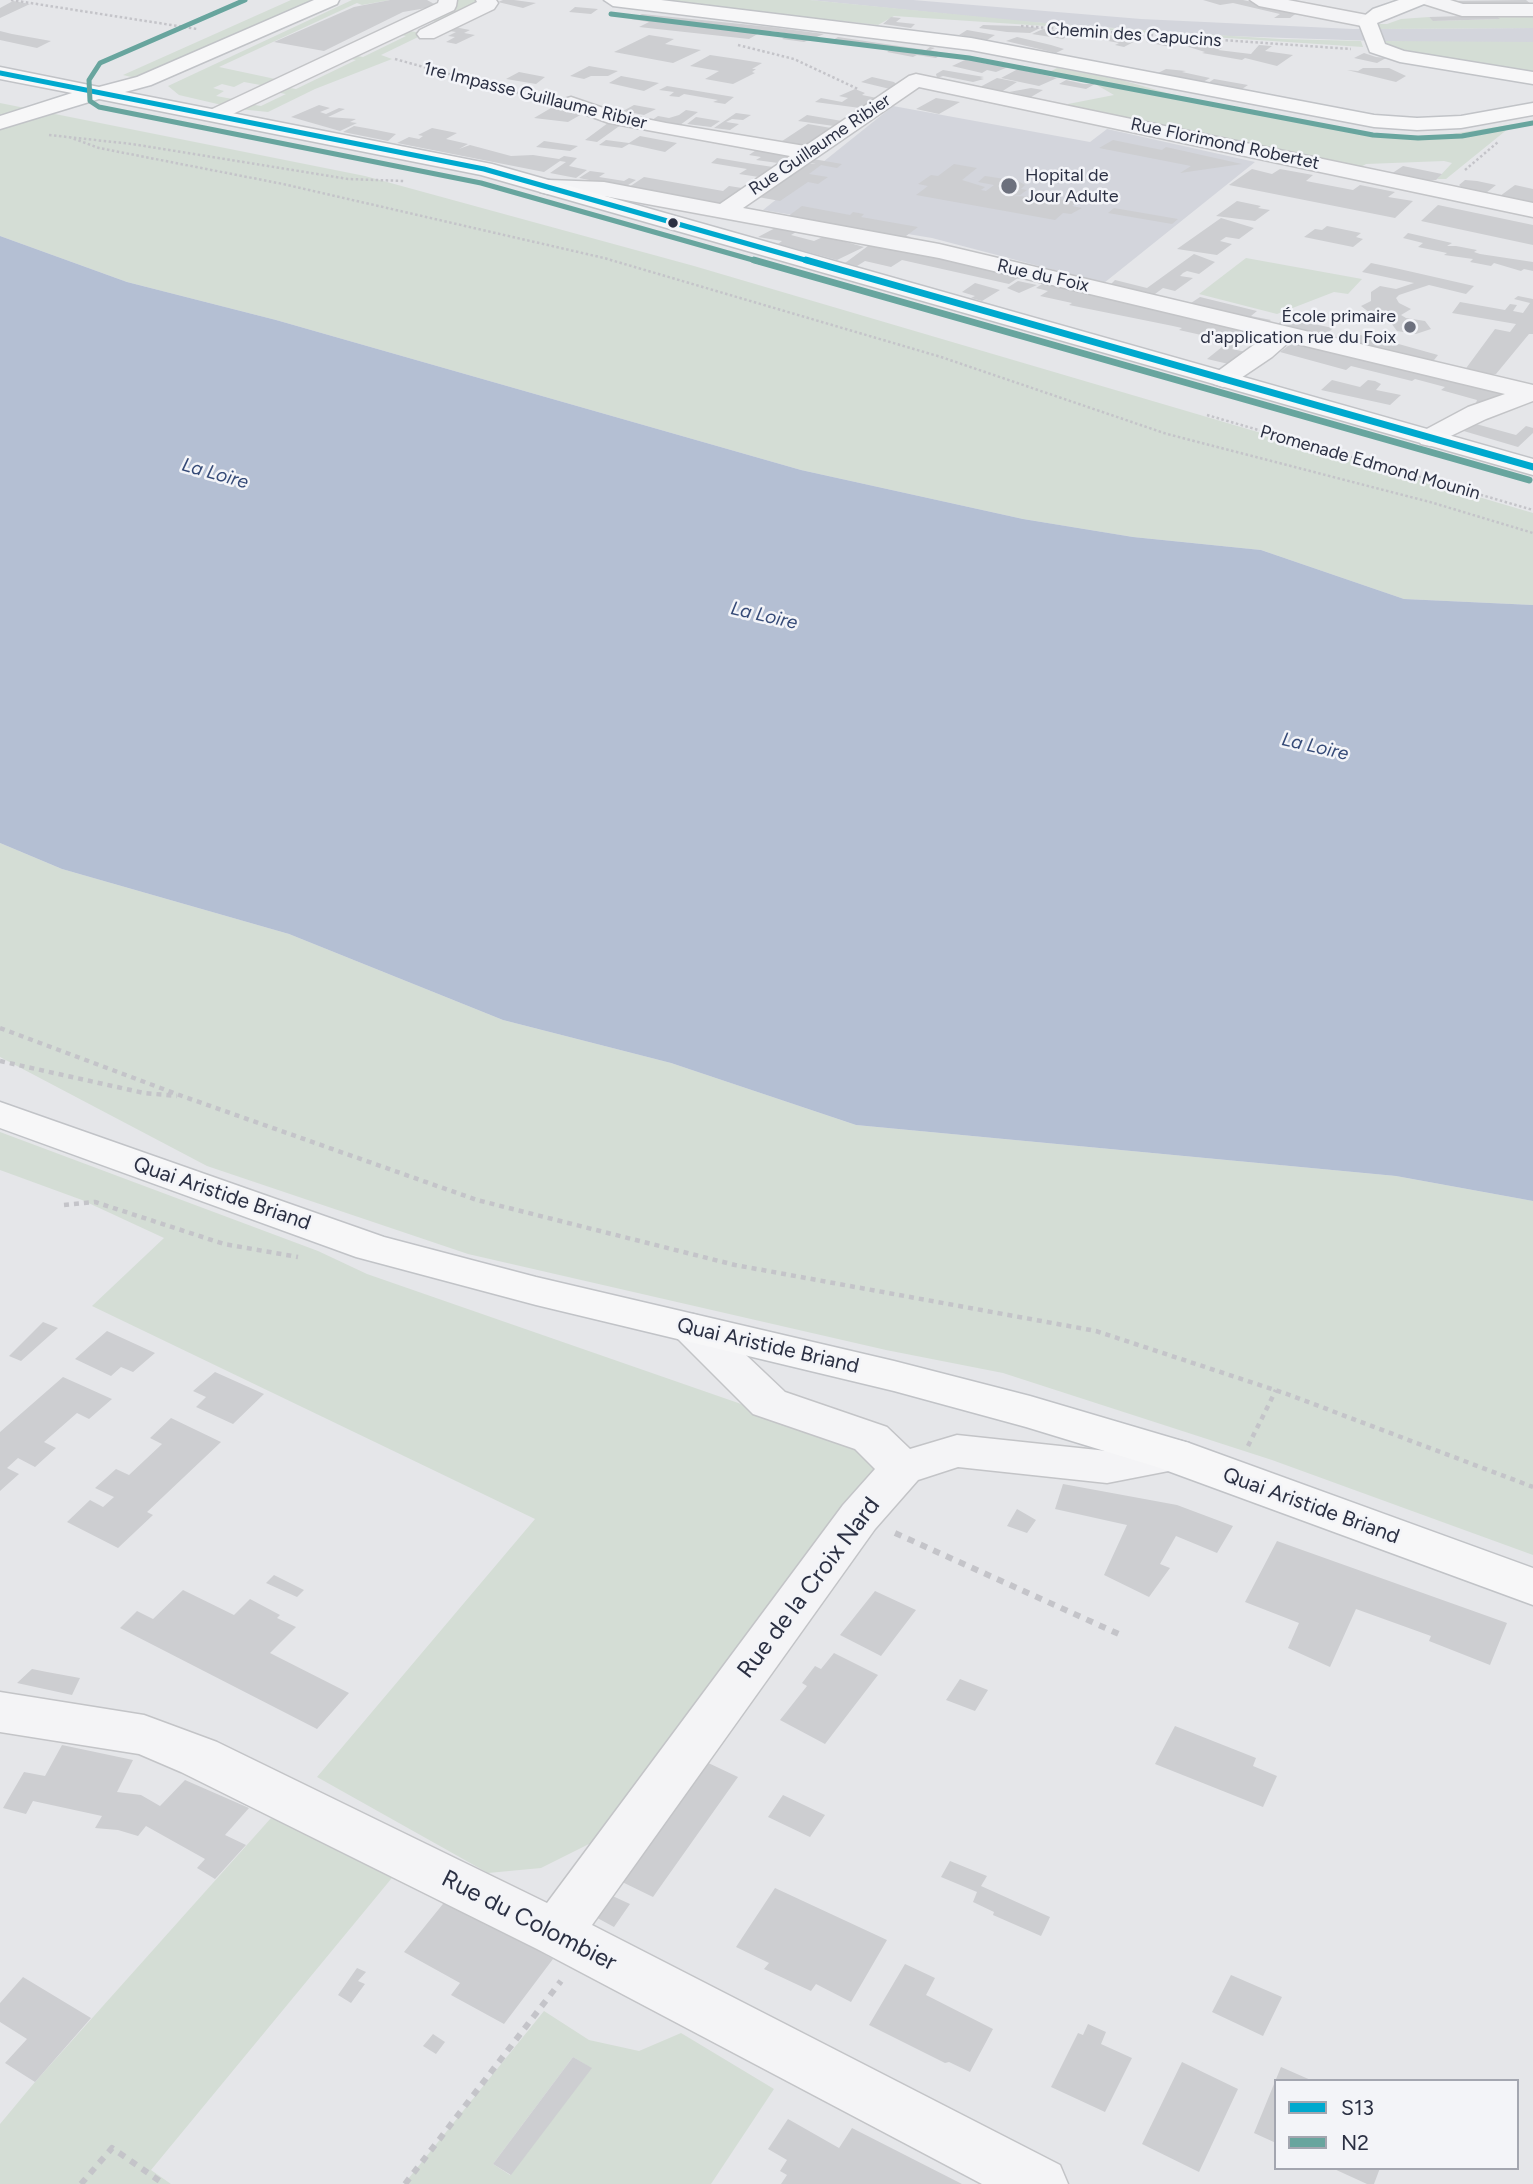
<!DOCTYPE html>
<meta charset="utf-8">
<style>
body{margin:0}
#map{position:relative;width:1533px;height:2184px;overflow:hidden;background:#e5e6e9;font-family:Figtree,sans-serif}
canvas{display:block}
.legend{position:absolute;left:1274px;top:2079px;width:245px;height:91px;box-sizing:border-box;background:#f3f4f8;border:2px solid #a3a6b0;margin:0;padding:9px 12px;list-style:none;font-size:21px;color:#2b3043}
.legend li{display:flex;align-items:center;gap:14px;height:35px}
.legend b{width:35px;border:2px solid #a3a6b0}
</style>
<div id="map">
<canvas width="1533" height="2184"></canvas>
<ul class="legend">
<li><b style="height:9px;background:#00a9ce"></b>S13</li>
<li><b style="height:9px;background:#68a59e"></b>N2</li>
</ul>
</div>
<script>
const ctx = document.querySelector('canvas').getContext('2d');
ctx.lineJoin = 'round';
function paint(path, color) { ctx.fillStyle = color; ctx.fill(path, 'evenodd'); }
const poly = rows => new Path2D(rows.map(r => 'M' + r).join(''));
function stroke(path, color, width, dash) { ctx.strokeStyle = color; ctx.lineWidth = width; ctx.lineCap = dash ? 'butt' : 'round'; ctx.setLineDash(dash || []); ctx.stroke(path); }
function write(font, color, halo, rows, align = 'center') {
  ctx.font = font + ' Figtree,sans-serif'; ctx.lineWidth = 5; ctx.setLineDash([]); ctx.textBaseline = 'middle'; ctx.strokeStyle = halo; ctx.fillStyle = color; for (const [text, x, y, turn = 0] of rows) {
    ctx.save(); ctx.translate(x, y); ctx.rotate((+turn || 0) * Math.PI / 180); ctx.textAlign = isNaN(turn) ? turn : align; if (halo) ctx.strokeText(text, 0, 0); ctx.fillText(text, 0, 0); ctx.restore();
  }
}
const built = poly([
 [810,0,913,0,1141,19,1353,29,1533,28,1533,42,1405,42,1228,36,1016,21],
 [893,106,1090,142,1107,129,1255,162,1104,283,932,238,763,210]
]);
const green = poly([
 [291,0,323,0,139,79,123,75],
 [352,0,390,0,362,5,357,3,219,67,280,80,266,86,244,82,234,87,222,84,213,88,224,91,216,96,238,100,226,106,179,95,168,86],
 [454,0,478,0,480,7,381,55,392,59,315,89,268,112,239,109,249,104,261,106,286,94,275,92,284,87,296,89,356,60,345,58,351,55,363,57,406,36,395,34,404,30,416,32,436,22,426,19],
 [653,0,810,0,1075,26,1280,39,1361,41,1363,47,894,16,878,25],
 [1533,14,1533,28,1378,29,1376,24,1387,24,1401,19,1429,17,1434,21,1498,19,1495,15],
 [1383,41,1533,42,1533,73,1404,52,1386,46],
 [1057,68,1118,79,1195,101,1354,132,1415,140,1514,124,1446,179,1437,179,1452,163,1444,161,1366,164,1361,167,1068,106,1068,104,1114,95,1095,84,1044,75],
 [0,103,365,176,694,266,1533,513,1533,605,1404,599,1261,550,1133,537,1023,519,801,470,276,320,127,282,0,236],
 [1246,258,1362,279,1348,294,1334,292,1277,314,1199,294],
 [0,843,62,869,289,934,503,1020,671,1063,856,1125,1396,1176,1533,1201,1533,1555,1272,1460,1003,1373,886,1350,468,1254,207,1166,0,1057],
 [0,1132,318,1251,367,1274,862,1446,881,1475,637,1802,591,1843,541,1868,488,1873,317,1777,535,1519,92,1306,164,1238,82,1200,0,1170],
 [271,1818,396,1873,151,2170,171,2184,0,2184,0,2124,35,2082],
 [544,2011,589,2040,639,2051,681,2033,774,2089,711,2184,404,2184],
 [573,2057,591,2068,510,2175,493,2164]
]);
const water = poly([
 [0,236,127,282,276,320,801,470,1023,519,1133,537,1261,550,1404,599,1533,605,1533,1201,1396,1176,856,1125,671,1063,503,1020,289,934,62,869,0,843]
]);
const building = poly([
 [390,0,427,0,438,6,403,12,324,51,274,42,354,7],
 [503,0,514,0,536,3,523,8,498,2],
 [1203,0,1243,0,1298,12,1290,18,1274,18,1280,14,1233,3,1220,5],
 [1526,0,1531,4,1468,6,1451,1],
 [13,1,30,4,0,18,0,8],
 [575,7,587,8,598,9,591,14,569,12],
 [642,14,771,27,824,34,804,42,782,39,790,34,772,31,761,32,749,39,639,27,649,22,631,19],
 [1495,15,1500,19,1433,21,1429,17],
 [891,17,901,18,896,22,915,24,911,28,883,24],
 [983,25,1018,26,1040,28,1030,33,1007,32,979,28],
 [449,26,470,30,464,33,475,35,456,44,446,42,455,37,448,36,456,32,443,30],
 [1043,29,1092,33,1091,35,1070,35,1063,39,1032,34],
 [967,30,995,35,987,40,959,35],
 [0,31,12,34,51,41,37,48,0,40],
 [649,35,674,39,665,44,701,50,673,63,614,52],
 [1111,35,1143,37,1124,47,1115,45,1119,43,1103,40],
 [838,37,926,50,930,47,935,48,930,50,943,53,936,58,917,55,913,57,887,52,891,49,831,41],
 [1017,37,1051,45,1064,49,1056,53,1006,41],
 [1153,38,1193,41,1222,48,1218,50,1251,54,1259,45,1272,46,1265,51,1293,55,1277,66,1245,58,1242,60,1202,53,1205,52,1176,43,1170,47,1146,42],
 [1364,53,1376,57,1386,58,1377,63,1354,58],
 [710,55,737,59,762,63,752,69,756,69,752,72,755,73,733,84,705,79,719,71,690,66],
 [967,59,988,64,1008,67,996,72,987,70,982,73,952,66],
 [589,66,618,71,608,76,591,76,584,79,570,76],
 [1363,68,1389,68,1406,76,1396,82,1347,70,1358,71],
 [1018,69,1057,78,1039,86,1001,78],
 [1166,69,1186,71,1182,72,1210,78,1203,82,1158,73],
 [943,70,984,77,980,78,984,79,973,82,943,76,937,78,936,74],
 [519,72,545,77,536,84,506,79],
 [621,76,659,83,644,91,609,83],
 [872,77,894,82,896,84,890,89,861,82],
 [997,78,1017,82,1001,92,980,87],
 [1214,79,1248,85,1242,89,1208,83],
 [1066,80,1084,84,1095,84,1086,89,1059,84],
 [667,86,734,97,725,104,713,102,718,100,684,94,679,97,669,96,674,92,659,90],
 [1031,88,1043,90,1031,97,1009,92],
 [855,89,865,93,862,95,877,98,860,108,815,102,821,98,842,102,848,98,839,96],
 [936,98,960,102,939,114,916,109],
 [319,105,330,108,320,112,326,114,339,108,345,109,328,117,356,119,350,122,357,123,340,131,291,117],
 [634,105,656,109,644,115,623,111],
 [551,108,582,114,568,122,534,118],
 [686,110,698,112,680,125,652,120,658,116,669,118,679,115],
 [736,113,751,115,743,120,732,119,726,122,739,124,730,130,714,128],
 [807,115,842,121,834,126,798,121],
 [696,117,720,121,711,127,687,124],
 [612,120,625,122,597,142,585,140],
 [808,124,831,128,800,149,776,145],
 [354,126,371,129,396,134,388,141,343,132],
 [432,128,457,133,446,139,468,144,459,149,470,145,511,156,533,155,559,159,564,156,577,158,569,166,587,170,576,178,550,173,566,162,560,161,544,172,397,143,409,137,419,139,423,136,418,135],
 [640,136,677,143,665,152,629,144,622,148,599,145,606,140,629,143],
 [1113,140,1162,150,1166,147,1242,164,1180,173,1191,166,1099,148],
 [544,141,578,146,570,151,536,147],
 [759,148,794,152,778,163,756,160,761,157,749,155],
 [717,158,753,164,773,167,759,177,739,174,747,169,711,163],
 [813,159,842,164,837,168,821,165,809,174,828,177,818,184,808,182,780,201,758,197,808,163,816,164,809,162],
 [954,164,977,168,962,180,985,187,981,190,986,191,994,185,978,182,985,176,1018,181,1025,185,1021,189,1027,190,1020,195,1013,196,1059,198,1057,199,1077,202,1072,206,1082,208,1071,214,1063,213,1055,220,916,195,928,186,918,184,931,175,938,176],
 [1403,166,1442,174,1436,180,1426,181,1391,174],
 [1252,169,1272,174,1280,169,1313,175,1306,181,1353,190,1360,185,1395,192,1388,197,1413,201,1395,218,1229,185],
 [590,171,605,173,599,177,624,181,629,178,636,180,625,187,579,178],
 [644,177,723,191,729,186,742,188,719,204,629,187],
 [1465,180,1477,181,1496,185,1486,193,1463,189,1459,185],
 [1515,185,1533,189,1533,203,1500,196],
 [1237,201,1261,206,1258,208,1270,210,1255,221,1216,216],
 [1438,205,1533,225,1533,245,1421,221],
 [802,206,850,215,853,212,864,214,861,217,918,227,906,236,911,237,908,240,787,217],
 [1114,208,1178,219,1172,224,1108,213],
 [1221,218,1254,228,1239,239,1226,237,1220,241,1232,244,1217,255,1177,249],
 [779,226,798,231,791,235,814,241,825,236,864,247,837,260,778,244,782,241,758,237],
 [1327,226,1361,233,1356,237,1363,239,1353,247,1304,237,1315,229,1322,230],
 [1408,233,1452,243,1447,246,1456,246,1477,250,1474,252,1480,254,1533,262,1533,271,1524,269,1521,271,1494,263,1491,266,1470,262,1473,259,1444,255,1447,253,1418,247,1423,243,1403,238],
 [872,243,958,262,1021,276,1009,284,902,260,891,267,865,261,857,266,845,263],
 [1194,254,1215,262,1199,274,1187,271,1183,273,1180,276,1193,278,1175,291,1163,288,1151,297,1108,287,1115,280,1147,288],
 [1371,263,1395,268,1474,286,1466,294,1429,285,1399,295,1396,298,1399,303,1411,309,1401,315,1406,318,1425,321,1431,329,1416,334,1397,331,1391,323,1398,321,1390,314,1370,313,1361,306,1371,301,1371,292,1380,286,1396,289,1414,283,1362,272],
 [1018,281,1037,285,1019,293,1007,288],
 [1045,282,1259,332,1264,336,1259,340,1241,334,1232,340,1222,337,1219,339,1179,330,1182,328,1173,326,1069,305,1072,303,1040,296,1048,291,1036,288],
 [975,283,1000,290,982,301,971,298,975,296,962,292],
 [1518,296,1533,299,1533,334,1529,334,1496,374,1485,376,1464,371,1495,329,1510,332,1516,324,1452,313,1460,302,1505,310,1510,304,1517,305,1513,311,1523,313,1530,303,1514,299],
 [1200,297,1257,311,1251,316,1271,320,1266,324,1188,305],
 [1284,318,1333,328,1325,336,1276,326],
 [1353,333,1384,341,1381,343,1393,346,1395,343,1438,355,1431,364,1343,341],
 [1296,340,1514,396,1488,406,1476,403,1477,400,1441,390,1445,387,1415,379,1412,381,1351,366,1346,370,1280,352],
 [1227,343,1236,345,1232,349,1246,352,1233,365,1207,359],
 [1332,380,1360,387,1368,380,1375,381,1381,384,1376,390,1401,395,1390,405,1321,390],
 [1465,421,1516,435,1526,426,1533,428,1533,433,1518,447,1450,427],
 [43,1322,58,1328,21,1361,9,1356],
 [107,1331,155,1353,133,1372,121,1367,111,1376,75,1359],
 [215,1372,264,1394,233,1424,196,1407,206,1397,193,1391],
 [63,1377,112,1399,89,1419,77,1413,44,1442,56,1448,35,1467,18,1458,7,1468,19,1474,0,1491,0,1432],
 [171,1418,221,1442,147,1512,153,1515,118,1548,67,1522,90,1500,103,1507,114,1497,95,1488,116,1469,129,1475,162,1444,150,1438],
 [1063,1484,1177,1505,1233,1526,1217,1553,1176,1536,1160,1564,1170,1568,1149,1597,1104,1575,1127,1525,1055,1509],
 [1017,1509,1036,1520,1027,1533,1007,1526],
 [1277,1541,1507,1623,1490,1665,1429,1641,1431,1636,1356,1609,1330,1667,1288,1648,1299,1623,1245,1602],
 [274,1575,304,1590,297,1597,266,1583],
 [183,1590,234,1615,250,1599,280,1615,277,1618,296,1627,270,1653,349,1693,317,1729,120,1628,137,1611,153,1619],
 [875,1591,916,1610,881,1656,840,1635],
 [834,1653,878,1675,825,1744,780,1720,807,1686,802,1683,815,1666,821,1669],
 [32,1669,47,1672,80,1678,72,1695,17,1683],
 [960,1679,988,1690,975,1711,946,1700],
 [1175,1726,1256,1758,1253,1766,1277,1776,1263,1807,1155,1764],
 [62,1745,133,1760,117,1792,141,1795,160,1806,185,1780,249,1808,225,1835,246,1845,215,1879,197,1868,205,1859,146,1826,138,1836,118,1830,95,1828,102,1816,33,1801,26,1814,3,1808,24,1772,45,1776],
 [702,1760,738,1777,653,1897,616,1879],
 [783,1795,825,1815,810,1837,768,1817],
 [950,1861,987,1876,981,1886,1050,1917,1041,1936,993,1915,994,1912,973,1902,977,1892,941,1877],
 [775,1888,887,1940,851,2002,816,1984,811,1991,764,1969,769,1963,736,1947],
 [606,1893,630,1904,614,1927,590,1914],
 [447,1899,553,1959,504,2024,451,1995,460,1983,404,1952],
 [905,1964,935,1978,926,1995,993,2029,970,2072,949,2062,945,2063,869,2025],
 [357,1968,366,1972,358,1981,365,1984,351,2003,338,1995],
 [1231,1975,1282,1997,1263,2036,1212,2012],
 [23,1977,91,2018,35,2082,5,2063,27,2039,0,2022,0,2003],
 [1088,2024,1106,2032,1101,2044,1132,2058,1105,2112,1051,2087,1078,2033,1083,2035],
 [433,2034,445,2042,436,2054,423,2046],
 [573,2057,592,2068,511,2175,493,2164],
 [1182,2062,1238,2089,1199,2172,1142,2144],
 [1281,2067,1313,2081,1276,2081,1276,2143,1254,2133],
 [788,2119,839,2148,852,2128,962,2184,781,2184,787,2175,780,2171,787,2160,768,2149],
 [1332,2168,1380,2168,1374,2184,1367,2184]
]);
const pathFar2 = poly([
 [11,0,197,29],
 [1021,26,1351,49],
 [738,45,794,59,858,89],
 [395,59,525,95,546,97],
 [49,135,132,144,348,179,404,181],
 [69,137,99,148,283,184,604,258,941,357,1167,434,1430,502,1533,533],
 [1465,170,1498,142],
 [1207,415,1533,510]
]);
const pathFar1 = poly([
 [0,1028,182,1096,477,1200,735,1265,1096,1331,1287,1394,1533,1487],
 [0,1061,144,1093,177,1096],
 [64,1205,95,1202,224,1244,298,1257],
 [1248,1446,1276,1390]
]);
const path = poly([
 [895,1533,1121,1635],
 [81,2184,112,2148,164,2184],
 [405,2184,561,1981]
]);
const minor = poly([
 [439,0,457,0,456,6,454,10,222,119,215,121,208,119,205,115,208,111,438,3,439,0],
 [476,0,496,0,498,3,494,9,434,38,420,38,417,34,420,30,477,2,476,0],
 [1250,0,1288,0,1367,15,1376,21,1367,27,1259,6,1250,0],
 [1422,0,1450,0,1463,4,1533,4,1533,16,1462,16,1424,4,1422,0],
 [916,74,1533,203,1533,217,919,87,743,208,939,244,1533,385,1533,401,1486,419,1430,446,1421,444,1417,438,1421,432,1468,407,1505,394,1289,342,1272,357,1232,384,1223,387,1214,384,1210,379,1214,374,1266,336,939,258,604,196,548,194,540,192,537,187,540,182,548,180,604,182,720,204,790,156,609,123,564,107,561,103,564,99,571,97,621,114,666,123,805,146,909,76,916,74],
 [693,1314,708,1319,785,1392,887,1427,910,1449,957,1435,1107,1451,1173,1439,1189,1443,1196,1455,1189,1467,1107,1483,958,1467,918,1480,875,1529,592,1925,1060,2165,1068,2184,982,2184,537,1949,181,1772,139,1754,0,1732,0,1692,144,1715,217,1742,547,1903,843,1505,875,1469,855,1449,753,1414,678,1339,672,1329,678,1319,693,1314]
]);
const major = poly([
 [314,0,339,0,337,4,151,85,125,92,492,164,1533,459,1533,475,481,175,99,99,0,129,0,116,72,93,0,79,0,67,99,87,137,77,314,0],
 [604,0,661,0,971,38,1374,115,1417,118,1461,116,1533,103,1533,115,1461,128,1417,130,1374,127,971,50,613,6,604,0],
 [1399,0,1426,0,1424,4,1377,23,1385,44,1404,51,1533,72,1533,84,1400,62,1370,52,1358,21,1373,9,1399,0],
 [0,1102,384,1237,536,1277,894,1361,1030,1396,1189,1443,1533,1568,1533,1605,1157,1467,1026,1427,894,1391,536,1305,356,1257,0,1128,0,1102]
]);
const bus1Far1 = poly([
 [0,73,484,169,812,262]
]);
const bus1 = poly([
 [806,260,1533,467]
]);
const bus2Far1 = poly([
 [245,0,100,63,89,80,90,101,99,107,481,183,760,262],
 [611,14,969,58,1373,135,1418,138,1462,136,1533,123]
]);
const bus2 = poly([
 [754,260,1529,480]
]);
const markers = [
 [1009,186,9,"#6c707d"],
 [673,223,6,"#2b3043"],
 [1410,327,7,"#6c707d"]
];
const farStreetnames = [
 ["Chemin des Capucins",1134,35,4],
 ["1re Impasse Guillaume Ribier",535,96,14],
 ["Rue Florimond Robertet",1225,144,12],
 ["Rue Guillaume Ribier",820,145,-34],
 ["Rue du Foix",1043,276,13],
 ["Promenade Edmond Mounin",1370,463,16]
];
const farPoinames = [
 ["Hopital de",1025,176],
 ["Jour Adulte",1025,197],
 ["École primaire",1396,317,"right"],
 ["d'application rue du Foix",1396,338,"right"]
];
const farWaternames = [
 ["La Loire",215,474,16],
 ["La Loire",764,616,13],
 ["La Loire",1315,747,13]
];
const streetNames = [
 ["Quai Aristide Briand",222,1194,19],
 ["Quai Aristide Briand",768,1346,13],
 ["Quai Aristide Briand",1311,1506,20]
];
const nearStreetnames = [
 ["Rue de la Croix Nard",809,1588,-53],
 ["Rue du Colombier",529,1921,27]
];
paint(built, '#d3d5dc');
paint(green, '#d4ddd5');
paint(water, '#b4bfd3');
paint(building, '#cdced1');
stroke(minor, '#c3c4c7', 3);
stroke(major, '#c1c3c7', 3);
stroke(pathFar2, '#c4c4c9', 2.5, [2.5, 2.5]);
stroke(pathFar1, '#c4c4c9', 4.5, [5, 5]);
stroke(path, '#c4c4c9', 6, [7, 7]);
paint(minor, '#f4f4f6');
paint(major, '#f7f7f8');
stroke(bus1Far1, '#00a9ce', 5);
stroke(bus1, '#00a9ce', 7);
stroke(bus2Far1, '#68a59e', 5);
stroke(bus2, '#68a59e', 7);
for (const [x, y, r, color] of markers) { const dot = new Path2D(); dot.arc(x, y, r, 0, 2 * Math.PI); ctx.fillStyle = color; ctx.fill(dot); stroke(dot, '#f3f4f8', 2.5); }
write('18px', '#2b3043', '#f3f4f8', farStreetnames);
write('18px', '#2b3043', '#f3f4f8', farPoinames, 'left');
write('italic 19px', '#354a77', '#f3f4f8', farWaternames);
write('21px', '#2b3043', '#f3f4f8', streetNames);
write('24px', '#2b3043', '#f3f4f8', nearStreetnames);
</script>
